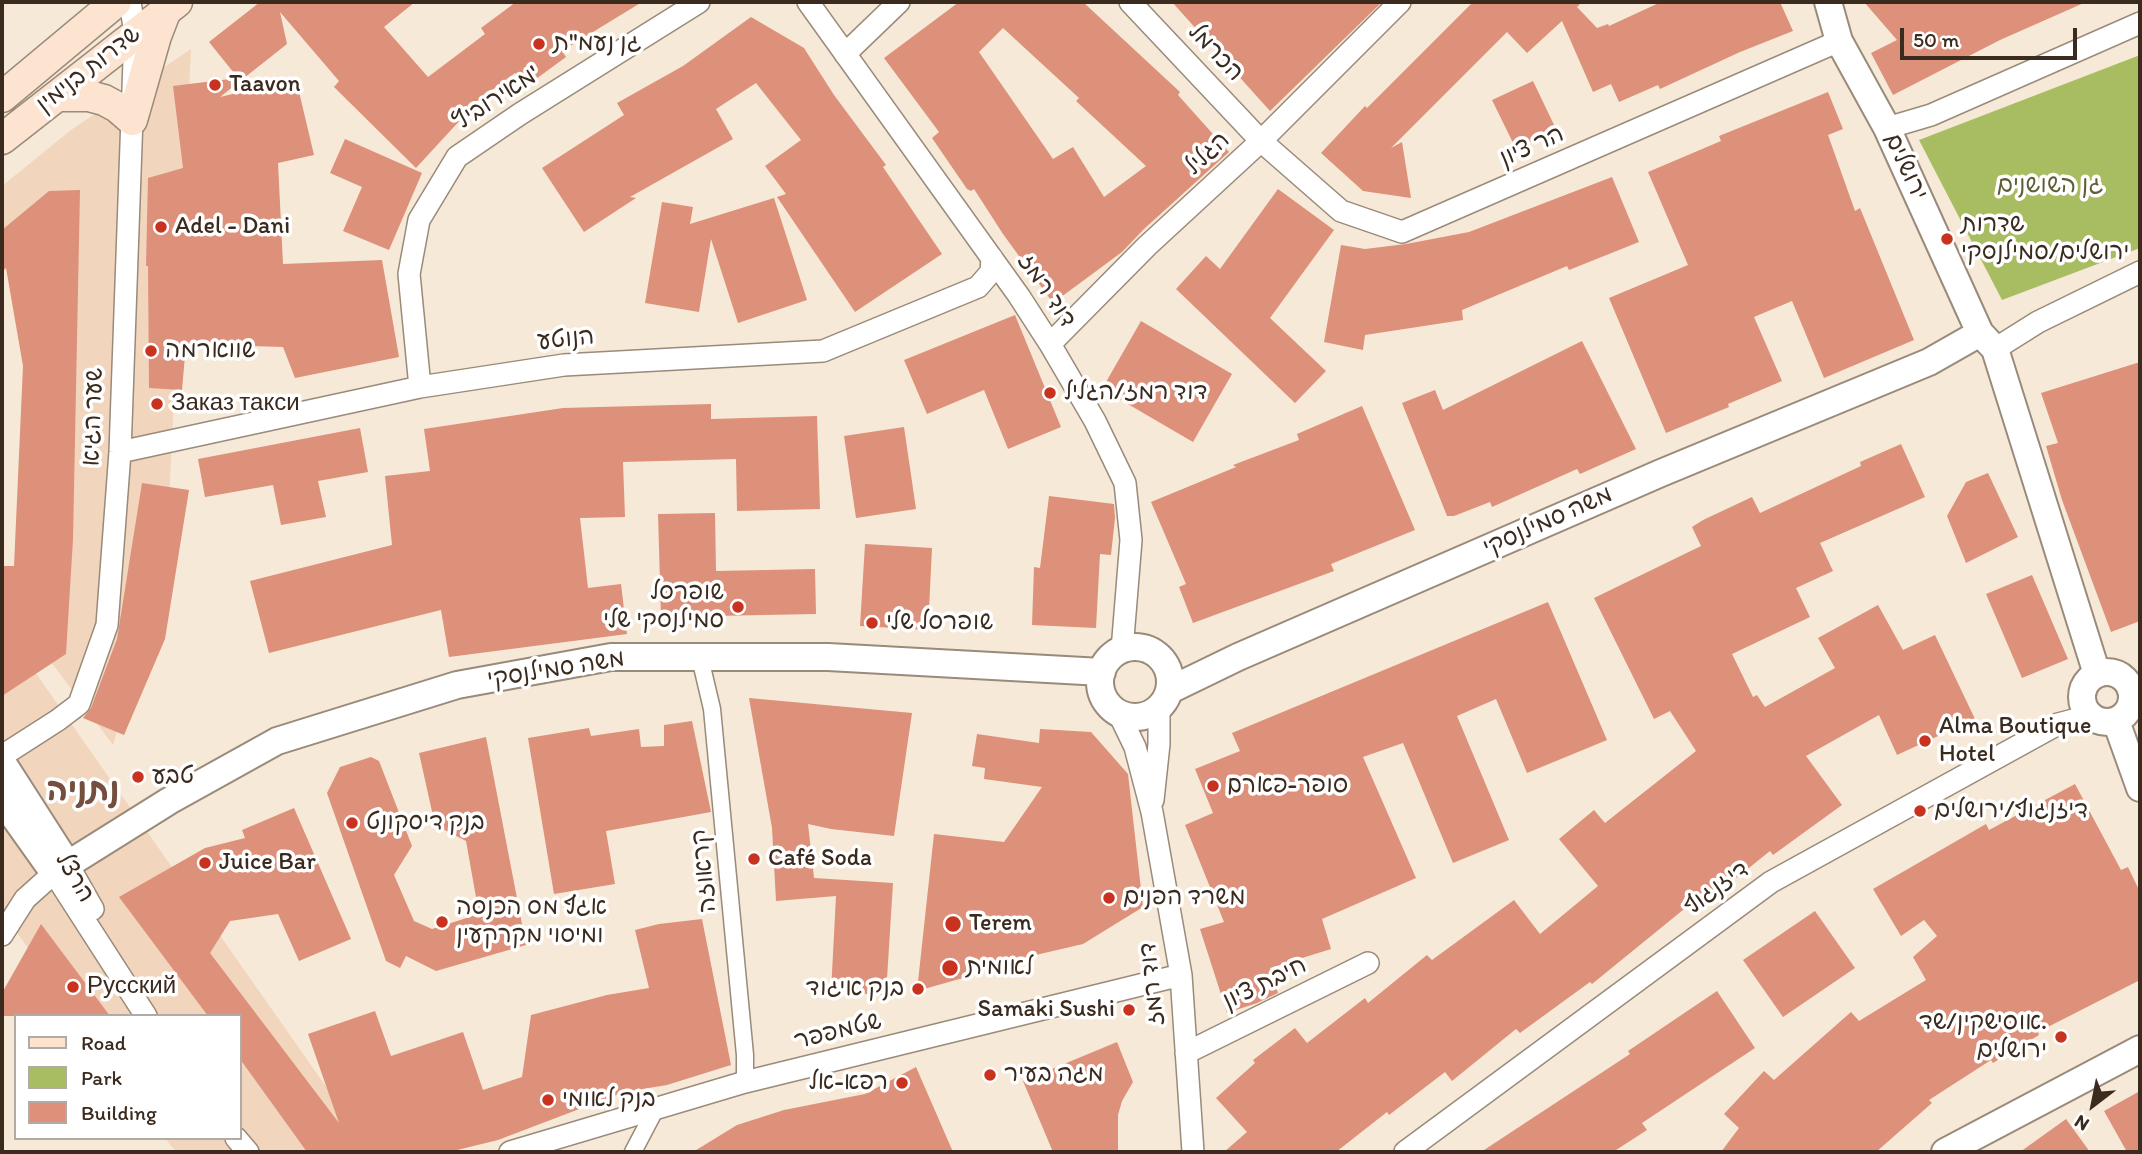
<!DOCTYPE html>
<meta charset="utf-8">
<style>
body{margin:0}
#map{position:relative;width:2142px;height:1154px;overflow:hidden;background:#f7e9d7;font-family:Itim,sans-serif}
canvas{display:block}
.frame{position:absolute;inset:0;border:4px solid #3b2a1e;pointer-events:none}
.legend{position:absolute;left:14px;top:1014px;width:228px;height:126px;box-sizing:border-box;background:#fff;border:2px solid #b1aaa5;margin:0;padding:9px 12px;list-style:none;font-size:21px;color:#3b2a1e}
.legend li{display:flex;align-items:center;gap:14px;height:35px}
.legend b{width:35px;border:2px solid #b1aaa5}
.north{position:absolute;left:2058px;top:1070px;width:70px;height:70px;-webkit-text-stroke:5px #fff;paint-order:stroke;rotate:212deg;font-size:19px;font-weight:700;line-height:28px;text-align:center;color:#3b2a1e}
.north::after{content:'';display:block;margin:auto;width:24px;height:32px;background:#3b2a1e;clip-path:polygon(50% 0,100% 100%,50% 72%,0 100%)}
.scale{position:absolute;left:1900px;top:28px;width:177px;height:32px;box-sizing:border-box;border:4px solid #3b2a1e;border-top:0;padding-left:9px;font-size:21px;line-height:24px;white-space:nowrap;color:#3b2a1e;-webkit-text-stroke:5px #fff;paint-order:stroke}
</style>
<div id="map">
<canvas width="2142" height="1154"></canvas>
<div class="frame"></div>
<ul class="legend">
<li><b style="height:9px;background:#fde4d1"></b>Road</li>
<li><b style="height:19px;background:#a8bd61"></b>Park</li>
<li><b style="height:19px;background:#dd907a"></b>Building</li>
</ul>
<div class="north">N</div>
<div class="scale">50 m</div>
</div>
<script>
const ctx = document.querySelector('canvas').getContext('2d');
ctx.lineJoin = 'round';
function paint(path, color) { ctx.fillStyle = color; ctx.fill(path, 'evenodd'); }
const poly = rows => new Path2D(rows.map(r => 'M' + r).join(''));
function stroke(path, color, width, dash) { ctx.strokeStyle = color; ctx.lineWidth = width; ctx.lineCap = dash ? 'butt' : 'round'; ctx.setLineDash(dash || []); ctx.stroke(path); }
function write(font, color, halo, rows, align = 'center') {
  ctx.font = font + ' Itim,"Playpen Sans Hebrew",sans-serif'; ctx.lineWidth = 7; ctx.setLineDash([]); ctx.textBaseline = 'middle'; ctx.strokeStyle = halo; ctx.fillStyle = color; for (const [text, x, y, turn = 0] of rows) {
    ctx.save(); ctx.translate(x, y); ctx.rotate((+turn || 0) * Math.PI / 180); ctx.textAlign = isNaN(turn) ? turn : align; if (halo) ctx.strokeText(text, 0, 0); ctx.fillText(text, 0, 0); ctx.restore();
  }
}
const built = poly([
 [191,49,166,563,113,745,49,659,61,213,2,261,2,186,71,130],
 [2,625,372,1152,176,1152,165,1138,240,1138,240,1016,77,1016,2,912]
]);
const green = poly([
 [2140,55,2140,248,2002,300,1919,140]
]);
const building = poly([
 [260,2,415,2,384,27,428,77,485,34,481,28,516,2,642,2,562,51,566,57,525,87,515,73,460,114,463,117,416,168,334,87,339,81,280,12,287,44,220,97,296,79,314,155,278,163,283,264,382,260,399,357,295,378,283,347,186,344,182,390,149,388,148,266,146,266,148,178,183,168,173,86,238,78,209,42],
 [959,2,1083,2,1180,92,1178,95,1229,152,1144,229,1122,252,1053,303,1003,234,974,189,971,191,967,189,932,138,939,132,884,58],
 [1003,28,1079,98,1076,101,1146,166,1104,197,1073,147,1053,159,979,52],
 [1172,2,1382,2,1270,111],
 [1473,2,1582,2,1577,7,1597,28,1608,24,1609,26,1661,2,1780,2,1793,31,1740,52,1660,89,1658,85,1619,102,1611,84,1593,92,1562,21,1527,53,1507,32,1391,148,1402,142,1411,198,1363,191,1321,153,1365,106,1367,108],
 [1864,2,2086,2,2000,40,1893,95,1871,53,1897,40],
 [751,17,804,48,834,95,886,165,883,167,942,254,855,312,777,197,786,194,765,166,801,140,756,83,716,109,733,139,630,197,636,198,584,232,542,168,624,115,617,103,683,66],
 [1533,81,1556,129,1516,149,1492,100],
 [1828,92,1843,129,1828,135,1855,211,1860,208,1914,340,1824,378,1792,301,1754,317,1782,381,1728,404,1729,407,1666,433,1609,298,1688,265,1648,172,1721,141,1719,136],
 [345,139,422,173,389,250,343,231,362,187,330,173],
 [1612,177,1639,242,1569,270,1567,266,1462,310,1463,320,1365,335,1363,350,1324,342,1341,245,1365,249,1406,244,1469,232],
 [1278,189,1334,230,1270,318,1326,371,1295,403,1176,289,1206,256,1220,269],
 [80,190,73,539,66,654,2,696,2,566,14,566,23,366,6,268,2,272,2,230,49,191],
 [774,198,807,300,738,323,711,239,699,312,645,303,662,202,693,207,690,224],
 [1015,315,1061,427,1008,449,984,390,927,414,904,360],
 [1141,321,1232,374,1193,442,1102,389],
 [1582,341,1636,449,1580,474,1577,469,1492,507,1490,502,1454,516,1447,516,1402,403,1435,390,1443,410],
 [2140,362,2140,621,2111,632,2062,500,2046,446,2058,443,2041,393],
 [711,404,711,419,817,416,820,509,737,511,736,459,623,462,625,517,580,518,588,588,621,584,627,634,449,657,441,610,269,653,250,581,392,545,385,476,430,471,424,429,563,408],
 [1362,406,1415,530,1331,564,1334,571,1193,623,1179,587,1186,584,1151,502,1236,467,1233,465,1299,440,1297,434],
 [904,427,916,509,856,518,844,436],
 [360,428,368,472,318,481,326,517,281,525,273,485,205,497,198,459],
 [1901,444,1925,497,1820,543,1833,571,1796,588,1810,617,1732,654,1753,697,1757,695,1765,707,1835,668,1818,638,1878,605,1903,650,1935,635,1975,719,1897,755,1879,715,1806,756,1842,805,1773,855,1770,851,1699,908,1694,901,1592,984,1590,982,1520,1033,1516,1029,1452,1081,1445,1072,1389,1115,1387,1112,1336,1152,1224,1152,1247,1132,1216,1098,1255,1063,1253,1060,1295,1028,1307,1043,1365,998,1368,1003,1427,955,1432,960,1514,900,1540,934,1598,886,1559,839,1594,810,1605,823,1696,751,1670,711,1654,719,1594,598,1701,546,1692,527,1703,520,1752,497,1760,513,1861,466,1860,462],
 [1988,473,2018,537,1966,563,1947,516,1966,482],
 [142,483,189,490,165,639,124,735,83,718,91,708,117,639],
 [1049,496,1114,504,1115,518,1111,555,1100,554,1096,628,1032,625,1034,567,1040,568],
 [715,513,716,571,815,569,816,614,661,617,658,514],
 [865,544,932,548,928,630,860,626],
 [2032,575,2068,659,2022,678,1986,594],
 [1548,602,1607,740,1527,773,1496,699,1457,716,1509,840,1453,863,1403,743,1363,757,1416,878,1322,919,1331,949,1270,968,1278,993,1257,1003,1227,1013,1200,929,1224,922,1185,825,1213,813,1195,769,1240,751,1232,733],
 [749,698,912,713,894,836,831,829,808,824,814,878,893,883,886,995,831,992,836,896,776,901,772,828],
 [692,721,711,812,606,831,615,884,554,894,528,738,589,728,591,736,639,729,641,747,664,746,664,725],
 [1040,729,1091,732,1128,774,1143,907,1083,944,971,970,970,976,917,991,934,834,1004,842,1042,787,984,779,985,768,972,766,977,734,1039,743],
 [486,737,526,945,436,971,406,956,400,968,386,961,327,793,340,767,371,757,379,761,412,846,394,875,414,921,432,929,479,914,466,841,435,825,419,753],
 [2075,784,2121,870,2128,867,2140,892,2140,980,2038,1032,2039,1035,1993,1063,1991,1060,1929,1100,1932,1103,1876,1152,1721,1152,1739,1128,1724,1114,1764,1071,1774,1080,1851,1012,1859,1021,1926,980,1913,957,1937,936,1924,920,1901,936,1873,889,1986,824,1989,830],
 [294,808,351,939,299,961,278,914,230,921,210,953,339,1123,308,1034,375,1011,391,1056,463,1032,483,1090,522,1077,531,1015,607,995,649,988,635,930,659,924,702,919,731,1065,667,1085,624,1092,498,1140,449,1152,307,1152,240,1059,240,1016,208,1016,119,897,205,848,245,838,242,830],
 [1815,911,1855,968,1783,1017,1743,960],
 [41,924,110,1016,2,1016,2,993],
 [1717,991,1755,1048,1642,1123,1647,1130,1613,1152,1481,1152,1630,1054,1628,1051],
 [1117,1042,1133,1082,1122,1101,1118,1115,1118,1152,1053,1152,1023,1081],
 [916,1067,953,1152,693,1152,737,1125,784,1110,865,1094],
 [2140,1091,2140,1152,2127,1152,2104,1111],
 [2066,1119,2090,1152,2020,1152]
]);
const pedestrian = poly([
 [700,658,712,709,745,1055,745,1082],
 [633,1152,655,1110]
]);
const minor = poly([
 [808,2,1019,296,1050,344,1095,421,1125,483,1131,540,1122,650],
 [1130,2,1261,141,1341,211,1402,232,1839,41],
 [845,54,899,2],
 [1887,128,1931,115,2140,23],
 [1050,344,1147,246,1261,141,1400,2],
 [1995,349,2038,322,2140,272],
 [420,387,409,274,419,220,457,157,520,114,699,2],
 [120,452,420,387,564,365,823,351,978,287,991,272,992,258],
 [2132,690,2140,686],
 [1119,714,1135,747,1152,812,1181,975,1193,1152],
 [2,756,58,720,79,704,107,625,120,452,135,33,130,2],
 [1153,800,1159,744,1159,709],
 [68,865,93,909],
 [2,935,25,899,54,873,146,1016],
 [1186,1053,1368,963],
 [236,1138,248,1152],
 [510,1152,745,1082,1181,975],
 [1405,1152,1771,882,2058,724,2089,716]
]);
const tertiary = poly([
 [1828,2,1839,41,1887,128,1980,333,1995,349,2097,674],
 '1100 682a35 35 0 1 1 70 0a35 35 0 1 1-70 0Z',
 '2082 697a25 25 0 1 1 50 0a25 25 0 1 1-50 0Z',
 [1170,690,1238,657,1661,473,1929,362,1980,333],
 [2116,721,2140,788],
 [2,762,61,854],
 [2,800,54,873,169,801,277,741,457,685,611,657,828,657,1102,672],
 [1945,1152,2140,1049]
]);
const secondary = poly([
 [58,96,89,96,104,100,117,107,132,120,156,36,166,10],
 [2,97,116,2],
 [2,139,177,2]
]);
const markers = [
 [539,44,7,"#c8321e"],
 [215,85,7,"#c8321e"],
 [161,227,7,"#c8321e"],
 [1947,239,7,"#c8321e"],
 [151,351,7,"#c8321e"],
 [1050,393,7,"#c8321e"],
 [157,404,7,"#c8321e"],
 [738,607,7,"#c8321e"],
 [872,623,7,"#c8321e"],
 [1925,741,7,"#c8321e"],
 [138,777,7,"#c8321e"],
 [1213,786,7,"#c8321e"],
 [1920,811,7,"#c8321e"],
 [352,823,7,"#c8321e"],
 [754,859,7,"#c8321e"],
 [205,863,7,"#c8321e"],
 [1109,898,7,"#c8321e"],
 [442,922,7,"#c8321e"],
 [953,924,9,"#c8321e"],
 [950,968,9,"#c8321e"],
 [73,987,7,"#c8321e"],
 [918,989,7,"#c8321e"],
 [1129,1010,7,"#c8321e"],
 [2061,1037,7,"#c8321e"],
 [990,1075,7,"#c8321e"],
 [902,1083,7,"#c8321e"],
 [548,1100,7,"#c8321e"]
];
const poiNames = [
 ["גן נעמ\"ת",553,44],
 ["Taavon",229,85],
 ["שדרות",1961,225],
 ["ירושלים/סמילנסקי",1961,253],
 ["Adel - Dani",175,227],
 ["שווארמה",165,351],
 ["דוד רמז/הגליל",1064,393],
 ["Заказ такси",171,404],
 ["שופרסל",724,593,"right"],
 ["סמילנסקי שלי",724,621,"right"],
 ["שופרסל שלי",886,623],
 ["Alma Boutique",1939,727],
 ["Hotel",1939,755],
 ["טבע",152,777],
 ["סופר-פארם",1227,786],
 ["דיזנגוף/ירושלים",1934,811],
 ["בנק דיסקונט",366,823],
 ["Café Soda",768,859],
 ["Juice Bar",219,863],
 ["משרד הפנים",1123,898],
 ["אגף מס הכנסה",456,908],
 ["ומיסוי מקרקעין",456,936],
 ["Terem",969,924],
 ["לאומית",966,968],
 ["Русский",87,987],
 ["בנק איגוד",904,989,"right"],
 ["Samaki Sushi",1115,1010,"right"],
 ["אוסישקין/שד.",2047,1023,"right"],
 ["ירושלים",2047,1051,"right"],
 ["מגה בעיר",1004,1075],
 ["רפא-אל",888,1083,"right"],
 ["בנק לאומי",562,1100]
];
const streetNames = [
 ["הכרמל",1215,53,47],
 ["שדרות בנימין",89,70,-38],
 ["מאירוביץ'",497,99,-33],
 ["הר ציון",1532,147,-24],
 ["הגליל",1208,154,-43],
 ["ירושלים",1905,167,65],
 ["דוד רמז",1046,291,56],
 ["הנוטע",566,340,-6],
 ["שער הגיא",94,417,-88],
 ["משה סמילנסקי",1548,522,-24],
 ["משה סמילנסקי",556,670,-9],
 ["קראוזה",705,871,-96],
 ["הרצל",74,878,60],
 ["דיזנגוף",1717,889,-36],
 ["דוד רמז",1153,984,-96],
 ["חיבת ציון",1265,984,-26],
 ["שטמפפר",838,1032,-14]
];
const parkNames = [
 ["גן השושנים",2050,186]
];
const districtNames = [
 ["נתניה",83,792]
];
paint(built, '#f2d5bd');
paint(green, '#a8bd61');
paint(building, '#dd907a');
stroke(pedestrian, '#998a7a', 19);
stroke(minor, '#998a7a', 24);
stroke(tertiary, '#998a7a', 30);
stroke(secondary, '#998a7a', 33);
stroke(pedestrian, '#fff', 16);
stroke(minor, '#fff', 21);
stroke(tertiary, '#fff', 26);
stroke(secondary, '#fde4d1', 30);
for (const [x, y, r, color] of markers) { const dot = new Path2D(); dot.arc(x, y, r, 0, 2 * Math.PI); ctx.fillStyle = color; ctx.fill(dot); stroke(dot, '#fff', 2.5); }
write('24px', '#3b2a1e', '#fff', poiNames, 'left');
write('24px', '#3b2a1e', '#fff', streetNames);
write('24px', '#615d35', '#fff', parkNames);
write('bold 32px', '#744e3e', '#fff', districtNames);
</script>
